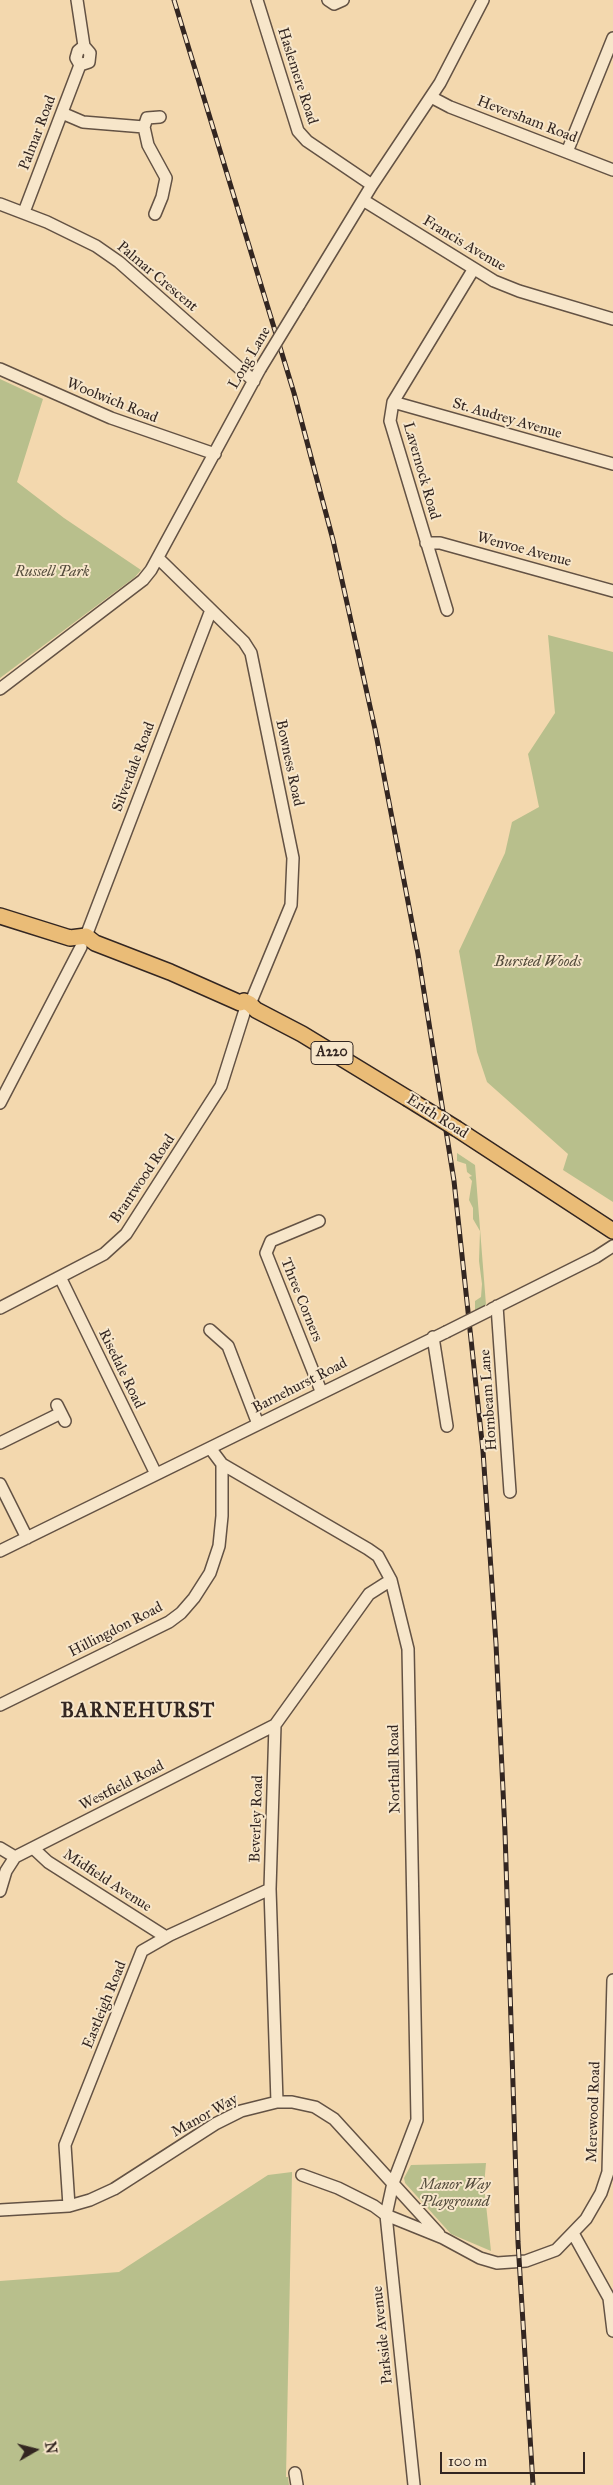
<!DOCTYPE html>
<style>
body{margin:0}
#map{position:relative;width:613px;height:2485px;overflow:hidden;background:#f3d8ae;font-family:"IM FELL Great Primer",serif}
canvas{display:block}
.north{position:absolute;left:10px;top:2425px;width:50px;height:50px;-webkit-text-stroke:4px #f7e6ca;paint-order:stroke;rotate:82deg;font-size:14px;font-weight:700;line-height:20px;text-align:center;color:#332621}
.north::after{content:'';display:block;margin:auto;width:18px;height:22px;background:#332621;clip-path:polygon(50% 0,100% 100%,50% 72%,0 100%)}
.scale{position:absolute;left:440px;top:2452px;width:145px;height:22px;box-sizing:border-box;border:2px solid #332621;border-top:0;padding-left:6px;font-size:15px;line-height:18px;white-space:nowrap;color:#332621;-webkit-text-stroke:4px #f7e6ca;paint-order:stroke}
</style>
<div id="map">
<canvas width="613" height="2485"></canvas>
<div class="north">N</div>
<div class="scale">100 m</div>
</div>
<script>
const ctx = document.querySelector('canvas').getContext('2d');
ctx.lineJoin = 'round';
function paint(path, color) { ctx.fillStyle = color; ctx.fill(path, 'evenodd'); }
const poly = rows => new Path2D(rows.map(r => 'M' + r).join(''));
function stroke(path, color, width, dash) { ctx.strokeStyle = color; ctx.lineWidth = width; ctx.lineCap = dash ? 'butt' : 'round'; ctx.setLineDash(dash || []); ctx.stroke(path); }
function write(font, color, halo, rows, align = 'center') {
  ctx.font = font + ' "IM FELL Great Primer",serif'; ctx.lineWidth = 4; ctx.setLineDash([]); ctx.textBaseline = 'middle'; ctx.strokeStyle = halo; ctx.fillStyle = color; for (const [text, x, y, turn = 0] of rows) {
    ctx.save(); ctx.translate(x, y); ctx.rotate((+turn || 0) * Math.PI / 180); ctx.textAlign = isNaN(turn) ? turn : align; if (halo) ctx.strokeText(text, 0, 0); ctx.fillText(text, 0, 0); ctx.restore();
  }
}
const green = poly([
 [0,379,43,399,17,482,64,518,141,570,135,577,0,678],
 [548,635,613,652,613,1202,563,1170,568,1154,487,1082,477,1052,459,951,505,853,512,822,539,807,528,754,555,713],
 [457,1153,475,1165,486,1305,475,1310,475,1301,481,1297,482,1284,479,1261,480,1231,473,1219,473,1208,469,1200,472,1181,469,1177,472,1176,467,1172,466,1164,457,1161],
 [486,2163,484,2186,491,2251,451,2234,405,2183,404,2178,411,2165],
 [292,2172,286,2477,288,2477,289,2485,0,2485,0,2281,119,2272,268,2175]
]);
const minor = poly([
 [257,0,298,131,307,141,372,185],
 [328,0,334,4,343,0],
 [80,65,76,58,78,51,84,46],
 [431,97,450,107,613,170],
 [62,113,83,122,144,127,147,118,160,117],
 [144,127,148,145,166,178,162,197,155,214],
 [567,152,613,38],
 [363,200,494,281,519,291,613,319],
 [0,204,47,222,96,246,119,262,254,381],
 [24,212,80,65,89,62,90,53,84,46,77,0],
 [299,305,372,185,440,83,483,0],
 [0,369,111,418,215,454],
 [393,402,613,464],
 [426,543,440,543,613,591],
 [158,558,244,642,251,653,293,858,291,905,250,1004],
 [447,610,390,421,393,402,473,270],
 [0,689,143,580,151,570,260,369],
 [86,936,211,610],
 [0,1103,81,947],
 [319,1221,271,1241,266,1253,321,1391],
 [60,1277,156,1474],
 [497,1306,510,1492],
 [0,1308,104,1254,126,1234,221,1086,245,1010],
 [492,1309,596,1257,613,1246],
 [210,1330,228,1346,258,1424],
 [433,1337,447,1426],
 [57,1405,65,1421],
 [0,1443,61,1413],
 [210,1448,222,1464,368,1549,378,1556,391,1580,408,1649,417,2120,393,2183,386,2215,414,2485],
 [0,1484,27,1538],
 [0,1551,446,1332],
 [0,1705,169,1622,181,1613,194,1598,210,1573,219,1546,222,1516,222,1464],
 [0,1848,15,1857],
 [33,1848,48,1862,166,1937],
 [0,1891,6,1871,15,1857,275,1725],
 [277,2102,270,1889,275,1725,369,1594,391,1580],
 [302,2175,338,2188,374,2206,386,2215,443,2238,480,2258,497,2263,526,2261,556,2250,586,2219,601,2193,608,2172,613,1980],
 [69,2206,65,2145,142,1951,170,1935,270,1889],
 [0,2210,69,2206,90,2200,114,2189,215,2124,241,2111,277,2102,292,2102,315,2107,334,2119,439,2234],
 [574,2235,609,2298,613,2331],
 [295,2473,297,2485]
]);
const major = poly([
 [0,916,70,938,86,936,95,943,170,972,240,1003,244,1001,250,1004,256,1010,302,1034,407,1098],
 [457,1129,613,1231]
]);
const rail = poly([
 [174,0,294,393,333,540,375,729,418,954,454,1181,483,1451,496,1644,505,1832,518,2242,533,2485]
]);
const minorBridge = poly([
 [260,369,299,305],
 [446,1332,488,1311]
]);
const majorBridge = poly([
 [407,1098,457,1129]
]);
const shields = [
 [332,1053,42]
];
const shieldNames = [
 ["A220",332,1053]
];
const streetNames = [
 ["Haslemere Road",297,76,72],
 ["Heversham Road",527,120,21],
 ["Palmar Road",38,133,-69],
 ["Francis Avenue",464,244,31],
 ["Palmar Crescent",157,277,40],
 ["Long Lane",250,358,-60],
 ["Woolwich Road",112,401,22],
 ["St. Audrey Avenue",507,419,16],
 ["Lavernock Road",421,471,74],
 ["Wenvoe Avenue",524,550,15],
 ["Bowness Road",289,763,78],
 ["Silverdale Road",134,767,-69],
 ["Erith Road",437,1117,32],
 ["Brantwood Road",143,1179,-56],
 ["Three Corners",301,1300,68],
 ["Risedale Road",121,1369,64],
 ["Barnehurst Road",300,1386,-27],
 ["Hornbeam Lane",489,1400,-94],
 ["Hillingdon Road",116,1630,-27],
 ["Northall Road",395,1769,-91],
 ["Westfield Road",122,1786,-27],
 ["Beverley Road",257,1819,-88],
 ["Midfield Avenue",107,1881,33],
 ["Eastleigh Road",105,2005,-68],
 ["Merewood Road",594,2112,-88],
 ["Manor Way",205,2116,-29],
 ["Parkside Avenue",383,2335,-96]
];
const parkNames = [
 ["Russell Park",52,572],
 ["Bursted Woods",538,962],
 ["Manor Way",455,2185],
 ["Playground",455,2202]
];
const districtNames = [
 ["BARNEHURST",138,1712]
];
paint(green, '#b8bf8c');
stroke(minor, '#635244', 14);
stroke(major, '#332621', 18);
stroke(minor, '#f7e6ca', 11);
stroke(major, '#eabc77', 15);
stroke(rail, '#332621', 5);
stroke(rail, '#f7e6ca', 3, [9]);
stroke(minorBridge, '#635244', 14, []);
stroke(majorBridge, '#332621', 18, []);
stroke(minorBridge, '#f7e6ca', 11);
stroke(majorBridge, '#eabc77', 15);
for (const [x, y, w] of shields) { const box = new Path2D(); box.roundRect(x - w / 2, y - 11.5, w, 23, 4); ctx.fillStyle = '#f7e6ca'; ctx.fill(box); stroke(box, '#332621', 1); }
write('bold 14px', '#332621', null, shieldNames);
write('15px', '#332621', '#f7e6ca', streetNames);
write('italic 15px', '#544c3c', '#f7e6ca', parkNames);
ctx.letterSpacing = '1px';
write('bold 20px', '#332621', '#f7e6ca', districtNames);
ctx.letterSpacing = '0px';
</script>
